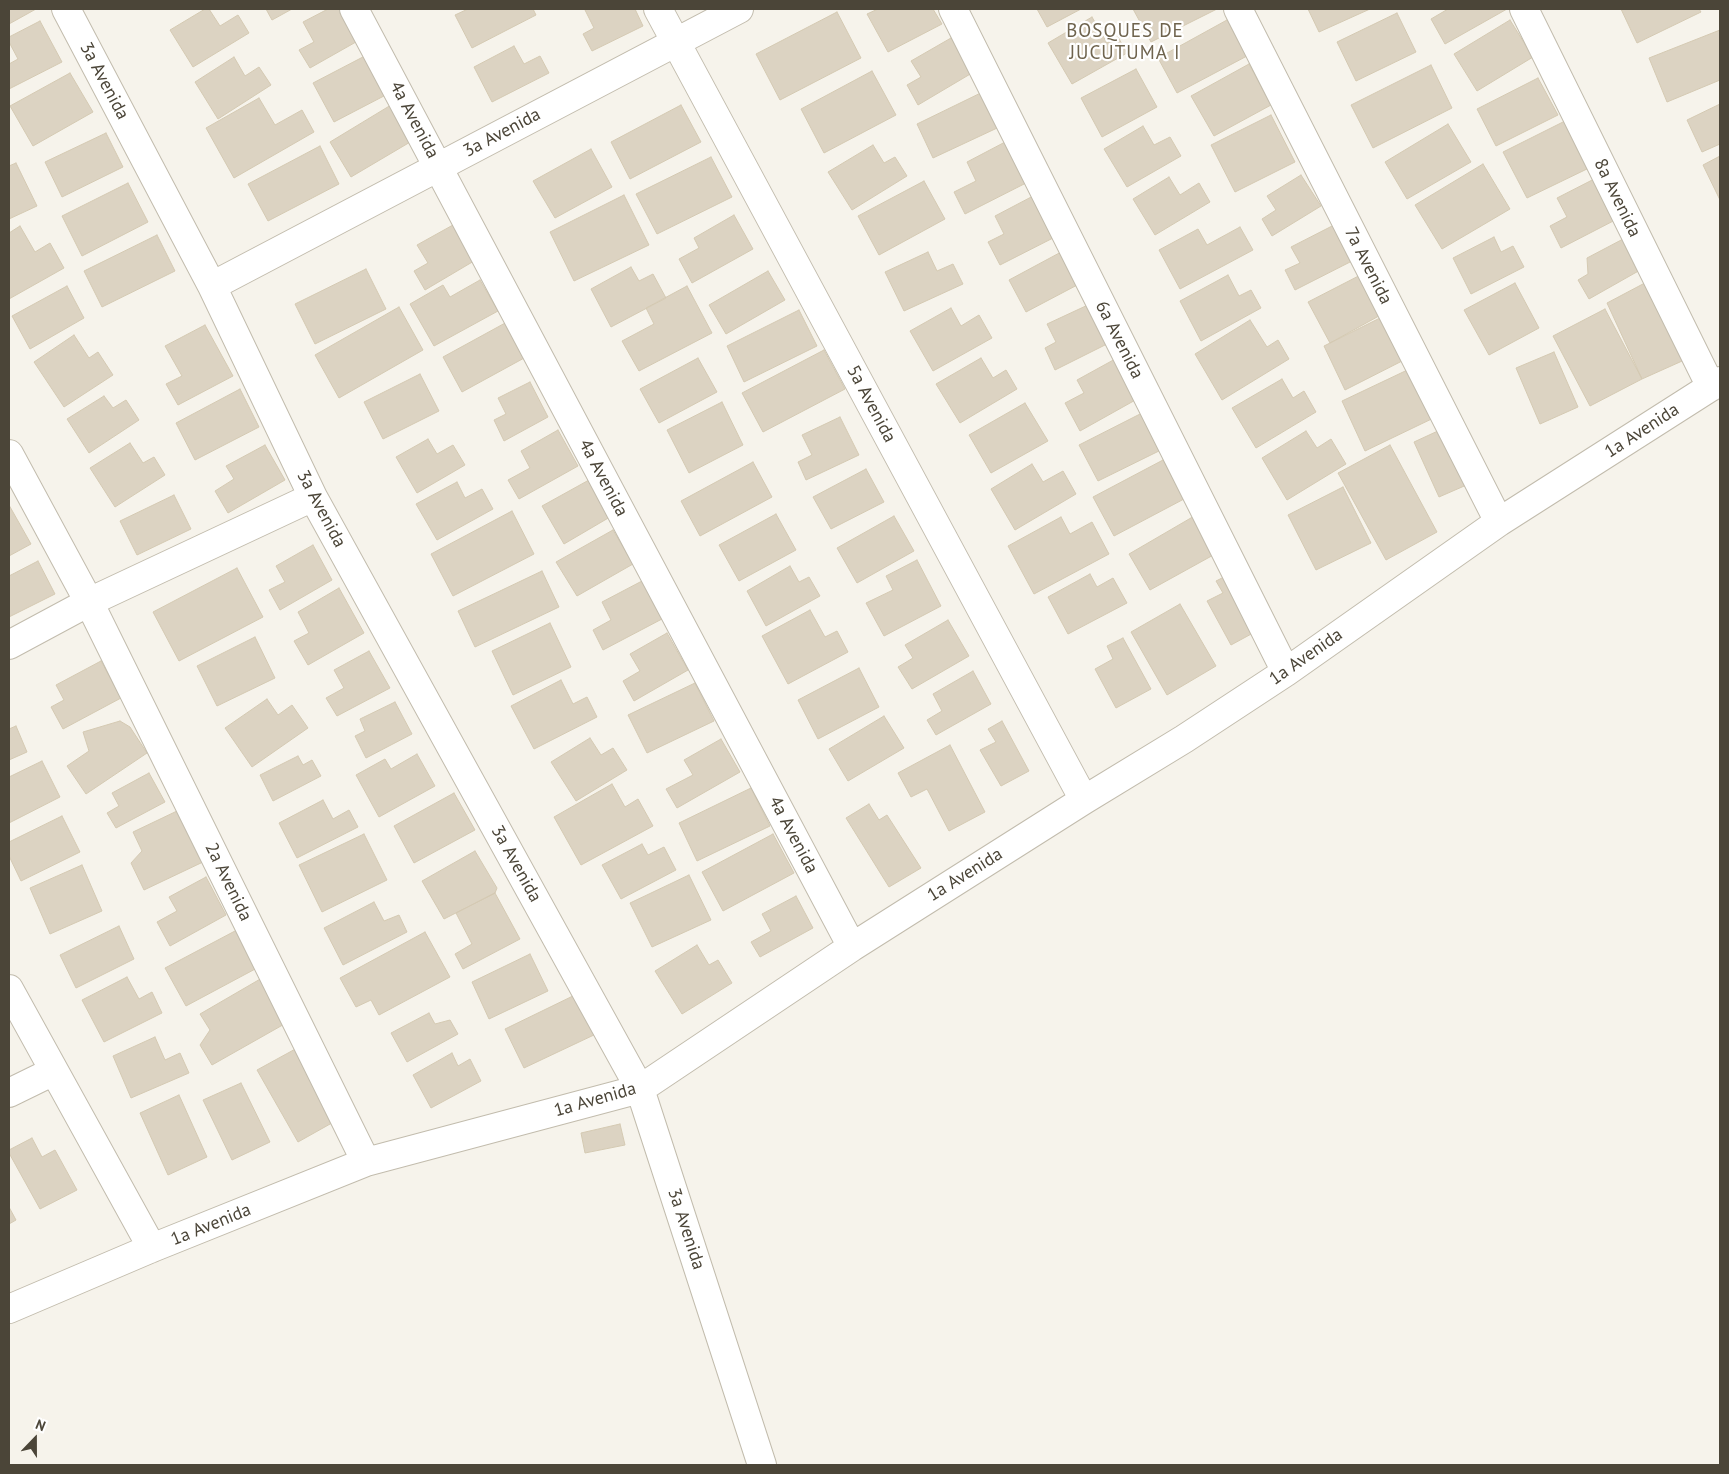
<!DOCTYPE html>
<style>
body{margin:0}
#map{position:relative;width:1729px;height:1474px;overflow:hidden;background:#f6f3eb;font-family:"PT Sans",sans-serif}
canvas{display:block}
.frame{position:absolute;inset:0;border:10px solid #4b4538;pointer-events:none}
.north{position:absolute;left:10px;top:1414px;width:50px;height:50px;-webkit-text-stroke:4px #fff;paint-order:stroke;rotate:22deg;font-size:14px;font-weight:700;line-height:20px;text-align:center;color:#4b4538}
.north::after{content:'';display:block;margin:auto;width:18px;height:22px;background:#4b4538;clip-path:polygon(50% 0,100% 100%,50% 72%,0 100%)}
</style>
<div id="map">
<canvas width="1729" height="1474"></canvas>
<div class="frame"></div>
<div class="north">N</div>
</div>
<script>
const ctx = document.querySelector('canvas').getContext('2d');
ctx.lineJoin = 'round';
function paint(path, color) { ctx.fillStyle = color; ctx.fill(path, 'evenodd'); }
const poly = rows => new Path2D(rows.map(r => 'M' + r).join(''));
function stroke(path, color, width, dash) { ctx.strokeStyle = color; ctx.lineWidth = width; ctx.lineCap = dash ? 'butt' : 'round'; ctx.setLineDash(dash || []); ctx.stroke(path); }
function write(font, color, halo, rows, align = 'center') {
  ctx.font = font + ' "PT Sans",sans-serif'; ctx.lineWidth = 4.5; ctx.setLineDash([]); ctx.textBaseline = 'middle'; ctx.strokeStyle = halo; ctx.fillStyle = color; for (const [text, x, y, turn = 0] of rows) {
    ctx.save(); ctx.translate(x, y); ctx.rotate((+turn || 0) * Math.PI / 180); ctx.textAlign = isNaN(turn) ? turn : align; if (halo) ctx.strokeText(text, 0, 0); ctx.fillText(text, 0, 0); ctx.restore();
  }
}
const building = poly([
 [9,9,36,9,9,24,9,9],
 [205,9,209,9,220,26,238,15,249,33,193,67,170,30,205,9],
 [266,9,292,9,272,20,266,9],
 [328,9,347,9,363,38,310,68,299,50,314,42,303,22,328,9],
 [468,9,533,9,536,15,472,48,455,15,468,9],
 [587,9,635,9,643,26,592,51,583,34,594,28,585,10,587,9],
 [878,9,933,9,942,24,888,52,867,14,878,9],
 [1037,9,1081,9,1047,27,1037,9],
 [1133,9,1217,9,1151,42,1133,9],
 [1308,9,1370,9,1319,32,1308,9],
 [1448,9,1507,9,1445,44,1431,19,1448,9],
 [1621,9,1699,9,1701,12,1637,43,1621,9],
 [837,12,861,58,780,100,756,54,837,12],
 [1397,13,1416,52,1356,81,1337,42,1397,13],
 [1092,17,1107,43,1118,37,1127,53,1072,84,1048,43,1092,17],
 [1227,20,1247,56,1177,93,1158,58,1227,20],
 [1510,20,1533,57,1477,91,1454,54,1510,20],
 [40,21,62,62,9,89,9,64,18,59,9,42,9,37,40,21],
 [1720,30,1720,80,1667,102,1649,58,1720,30],
 [951,38,972,73,918,105,907,85,921,77,911,61,951,38],
 [384,46,405,85,334,122,313,83,384,46],
 [514,46,524,64,540,56,549,73,492,102,474,67,514,46],
 [234,57,245,76,259,67,271,85,218,119,195,82,234,57],
 [1249,64,1271,105,1214,136,1191,96,1249,64],
 [1431,65,1452,108,1373,148,1351,105,1431,65],
 [1136,69,1157,107,1102,137,1081,98,1136,69],
 [872,71,896,115,824,153,801,109,872,71],
 [70,73,93,112,33,146,10,106,70,73],
 [1538,78,1558,115,1496,146,1477,109,1538,78],
 [993,87,1010,122,933,158,917,124,993,87],
 [259,98,275,125,302,110,314,132,234,178,206,128,259,98],
 [396,102,417,138,351,177,330,142,396,102],
 [1720,104,1720,144,1702,152,1687,120,1720,104],
 [681,105,701,142,630,179,611,142,681,105],
 [1271,115,1295,162,1235,192,1211,145,1271,115],
 [1565,121,1589,168,1527,198,1503,152,1565,121],
 [1448,124,1471,162,1407,199,1385,162,1448,124],
 [1143,126,1154,145,1170,137,1181,156,1127,187,1104,149,1143,126],
 [106,133,123,167,62,197,45,162,106,133],
 [1007,141,1028,182,965,214,954,192,976,181,967,162,1007,141],
 [873,145,884,163,895,157,907,176,852,210,828,172,873,145],
 [320,146,339,184,268,221,248,184,320,146],
 [591,149,612,187,555,218,533,181,591,149],
 [1720,156,1720,200,1703,165,1720,156],
 [711,157,732,197,657,234,636,194,711,157],
 [16,163,37,206,9,219,9,166,16,163],
 [1483,164,1510,209,1442,249,1415,205,1483,164],
 [1301,175,1321,206,1272,236,1262,219,1276,210,1267,196,1301,175],
 [1600,176,1621,217,1561,248,1550,226,1567,217,1557,198,1600,176],
 [1169,177,1180,195,1199,183,1210,202,1155,235,1133,199,1169,177],
 [924,181,945,219,879,255,858,216,924,181],
 [128,183,148,222,82,256,62,216,128,183],
 [624,195,649,245,574,281,550,232,624,195],
 [1035,195,1057,236,1000,265,988,242,1004,234,995,216,1035,195],
 [734,215,753,249,692,283,679,259,699,248,694,238,734,215],
 [1336,224,1354,260,1295,290,1285,270,1300,263,1291,247,1336,224],
 [453,225,474,261,425,290,414,271,428,263,417,245,453,225],
 [20,226,35,252,50,243,64,268,9,299,9,233,20,226],
 [1240,227,1253,250,1180,289,1159,250,1198,229,1207,245,1240,227],
 [157,235,175,271,102,307,84,271,157,235],
 [1494,237,1501,252,1513,246,1524,267,1471,294,1453,258,1494,237],
 [1625,238,1642,269,1589,299,1578,280,1588,274,1587,258,1625,238],
 [1063,251,1081,283,1026,312,1009,280,1063,251],
 [928,252,937,271,953,264,963,284,904,311,885,272,928,252],
 [631,267,639,281,653,274,666,298,611,327,591,289,631,267],
 [1376,267,1397,306,1330,343,1308,302,1376,267],
 [366,269,386,309,315,344,295,304,366,269],
 [768,271,785,300,726,334,709,305,768,271],
 [1228,275,1239,296,1251,290,1261,308,1201,341,1180,301,1228,275],
 [1658,276,1700,353,1642,379,1607,303,1658,276],
 [480,280,498,311,434,346,410,304,443,285,450,297,480,280],
 [1515,283,1539,328,1489,355,1464,310,1515,283],
 [67,286,84,318,30,349,12,316,67,286],
 [687,286,712,333,639,371,622,341,654,324,646,308,687,286],
 [1090,304,1109,343,1055,370,1045,348,1056,342,1047,324,1090,304],
 [399,307,423,350,339,398,315,355,399,307],
 [951,308,961,326,979,315,992,338,933,371,910,331,951,308],
 [1605,309,1642,379,1590,406,1553,336,1605,309],
 [799,310,817,346,744,382,727,346,799,310],
 [1384,316,1406,359,1345,390,1324,346,1384,316],
 [1250,320,1267,347,1278,340,1289,359,1222,400,1195,354,1250,320],
 [507,322,526,357,462,392,443,357,507,322],
 [205,325,233,376,178,405,166,384,182,376,165,346,205,325],
 [74,335,89,358,98,352,113,375,64,407,34,362,74,335],
 [824,350,845,389,763,432,742,393,824,350],
 [1554,352,1578,407,1540,424,1516,368,1554,352],
 [698,358,717,392,659,423,640,389,698,358],
 [981,358,993,378,1006,370,1017,389,960,423,936,384,981,358],
 [1117,358,1139,398,1080,431,1065,403,1084,393,1077,380,1117,358],
 [1420,364,1444,413,1365,451,1342,401,1420,364],
 [420,374,439,411,383,439,364,402,420,374],
 [1282,379,1293,398,1304,391,1316,412,1256,448,1232,408,1282,379],
 [530,382,548,417,504,441,494,420,506,414,498,398,530,382],
 [240,389,259,427,195,460,176,423,240,389],
 [104,396,113,408,126,400,139,420,89,453,67,419,104,396],
 [722,402,743,445,689,473,667,430,722,402],
 [1025,403,1048,441,991,473,969,435,1025,403],
 [1144,412,1163,449,1098,481,1079,445,1144,412],
 [840,417,859,455,806,480,798,462,812,455,802,435,840,417],
 [1453,424,1478,480,1439,497,1414,442,1453,424],
 [558,430,578,466,519,499,508,480,530,468,521,451,558,430],
 [1306,431,1317,448,1331,439,1346,464,1287,500,1262,458,1306,431],
 [428,439,437,454,453,445,465,465,417,493,396,457,428,439],
 [130,443,143,463,154,457,165,475,115,507,90,468,130,443],
 [265,445,285,480,228,513,215,491,234,479,226,466,265,445],
 [1390,445,1437,532,1386,560,1338,473,1390,445],
 [1163,460,1184,499,1114,536,1093,497,1163,460],
 [753,462,772,497,700,536,681,501,753,462],
 [1032,464,1043,482,1063,471,1076,494,1015,530,991,489,1032,464],
 [866,469,884,502,831,529,813,497,866,469],
 [589,480,610,517,564,544,542,506,589,480],
 [457,482,465,498,482,489,493,509,437,540,416,504,457,482],
 [1343,487,1371,543,1316,570,1288,515,1343,487],
 [174,495,191,529,137,555,120,521,174,495],
 [9,505,31,544,9,556,9,505],
 [512,511,534,554,453,596,431,554,512,511],
 [776,514,796,550,739,581,719,545,776,514],
 [1196,515,1217,553,1150,590,1129,554,1196,515],
 [894,516,914,551,857,583,837,548,894,516],
 [1061,517,1070,534,1092,522,1109,554,1034,594,1008,546,1061,517],
 [613,530,633,564,577,596,556,562,613,530],
 [313,545,332,580,280,610,269,590,285,582,276,566,313,545],
 [917,560,941,606,884,636,866,603,893,590,886,576,917,560],
 [38,561,55,594,9,617,9,576,38,561],
 [790,566,799,582,809,577,820,596,766,626,747,591,790,566],
 [237,568,263,617,179,661,153,612,237,568],
 [542,571,559,607,475,647,458,611,542,571],
 [1236,571,1266,626,1231,645,1207,601,1223,593,1216,581,1236,571],
 [1090,574,1097,587,1113,578,1127,603,1068,634,1048,597,1090,574],
 [642,581,662,619,603,650,593,630,611,620,602,602,642,581],
 [339,588,364,633,308,665,294,641,309,633,298,612,339,588],
 [1180,604,1216,666,1167,695,1131,632,1180,604],
 [810,610,825,637,837,631,848,652,788,684,762,636,810,610],
 [948,620,969,656,912,689,898,667,913,658,905,645,948,620],
 [550,623,571,667,513,695,492,651,550,623],
 [667,633,688,670,634,701,623,681,640,671,630,654,667,633],
 [255,637,275,678,217,706,197,666,255,637],
 [1123,638,1151,689,1116,708,1095,669,1113,659,1107,646,1123,638],
 [369,651,390,688,337,716,326,698,344,688,334,670,369,651],
 [101,661,121,698,63,729,51,707,64,700,56,685,101,661],
 [859,668,879,707,818,739,798,700,859,668],
 [973,671,991,704,936,735,927,720,942,711,933,694,973,671],
 [561,680,573,704,587,697,597,717,534,749,511,706,561,680],
 [695,683,714,721,647,753,628,715,695,683],
 [267,699,278,715,292,705,308,728,252,767,225,728,267,699],
 [395,702,412,734,366,758,355,736,365,731,360,719,395,702],
 [884,716,904,748,848,781,829,749,884,716],
 [120,721,130,727,147,753,86,794,67,766,89,751,83,732,120,721],
 [1002,721,1029,771,1001,786,980,750,996,742,988,729,1002,721],
 [16,726,27,752,9,760,9,729,16,726],
 [590,738,601,755,613,748,627,770,576,801,551,762,590,738],
 [721,739,740,772,677,808,666,789,693,775,684,760,721,739],
 [950,745,985,812,949,831,927,789,911,797,898,773,950,745],
 [417,754,435,786,379,817,356,775,385,759,391,769,417,754],
 [298,756,303,765,312,760,321,776,273,801,260,775,298,756],
 [42,761,60,797,9,823,9,777,42,761],
 [149,773,165,802,116,828,107,813,119,806,112,793,149,773],
 [612,784,625,807,638,799,653,826,581,865,554,817,612,784],
 [751,788,770,826,697,861,679,823,751,788],
 [454,793,475,830,414,863,394,826,454,793],
 [323,800,333,819,349,810,358,827,297,858,279,823,323,800],
 [869,804,879,820,887,815,921,868,889,887,846,818,869,804],
 [177,811,203,862,144,890,131,863,142,851,133,832,177,811],
 [62,816,80,852,21,881,9,856,9,842,62,816],
 [364,834,387,880,322,912,299,865,364,834],
 [773,834,794,873,723,911,702,872,773,834],
 [642,844,648,855,664,847,676,870,621,899,602,865,642,844],
 [475,851,497,888,495,893,444,919,422,881,475,851],
 [82,865,102,911,50,934,30,888,82,865],
 [689,875,711,920,652,947,630,903,689,875],
 [206,877,226,915,170,946,157,922,177,911,169,897,206,877],
 [495,893,520,939,463,969,455,954,472,944,456,913,495,893],
 [796,896,813,928,760,957,751,942,771,931,762,914,796,896],
 [374,902,384,921,399,915,407,932,343,965,324,928,374,902],
 [252,922,272,960,186,1006,165,968,252,922],
 [119,926,134,959,76,988,60,955,119,926],
 [425,932,450,977,379,1015,371,1000,356,1007,340,978,425,932],
 [697,945,709,965,718,960,732,983,682,1014,655,971,697,945],
 [530,954,548,991,489,1019,472,982,530,954],
 [127,977,139,999,152,992,162,1013,104,1042,82,1000,127,977],
 [262,978,288,1022,212,1065,200,1045,210,1030,200,1014,262,978],
 [577,994,596,1034,524,1068,505,1029,577,994],
 [429,1013,435,1024,450,1020,458,1034,407,1062,391,1033,429,1013],
 [155,1037,165,1060,180,1053,189,1073,131,1098,113,1056,155,1037],
 [299,1047,339,1119,298,1142,257,1070,299,1047],
 [452,1053,458,1066,470,1059,481,1081,431,1108,413,1075,452,1053],
 [241,1083,270,1142,232,1160,203,1100,241,1083],
 [179,1095,207,1157,168,1175,140,1113,179,1095],
 [620,1124,625,1145,585,1153,581,1133,620,1124],
 [32,1138,42,1157,55,1150,77,1190,40,1209,9,1153,9,1150,32,1138],
 [9,1207,16,1220,9,1224,9,1207]
]);
const minor = poly([
 [66,9,212,286,313,497,640,1089,762,1465],
 [354,9,852,947],
 [658,9,1084,800],
 [953,9,1286,672],
 [1238,9,1499,522],
 [1524,9,1711,387],
 [212,286,739,9],
 [9,454,89,602,366,1162],
 [9,645,89,602,313,497],
 [9,989,152,1248],
 [9,1093,54,1071],
 [9,1309,152,1248,366,1162,640,1089,852,947,1084,800,1184,739,1286,672,1499,522,1720,381]
]);
const streetNames = [
 ["3a Avenida",104,81,62],
 ["4a Avenida",414,120,62],
 ["3a Avenida",502,133,-28],
 ["8a Avenida",1617,198,64],
 ["7a Avenida",1368,266,63],
 ["6a Avenida",1119,340,63],
 ["5a Avenida",871,404,62],
 ["1a Avenida",1642,431,-33],
 ["4a Avenida",603,478,62],
 ["3a Avenida",321,509,62],
 ["1a Avenida",1306,657,-35],
 ["4a Avenida",793,835,62],
 ["3a Avenida",516,864,61],
 ["1a Avenida",965,875,-32],
 ["2a Avenida",228,882,64],
 ["1a Avenida",595,1100,-16],
 ["1a Avenida",211,1225,-22],
 ["3a Avenida",686,1229,72]
];
const neighbourhoodNames = [
 ["BOSQUES DE",1125,32],
 ["JUCUTUMA I",1125,54]
];
paint(building, '#dcd3c2');
stroke(building, '#d4c9b2', 1);
stroke(minor, '#c2bcad', 30);
stroke(minor, '#fff', 28);
write('18px', '#4b4538', '#fff', streetNames);
ctx.letterSpacing = '1px';
write('19px', '#6f644e', '#fff', neighbourhoodNames);
ctx.letterSpacing = '0px';
</script>
